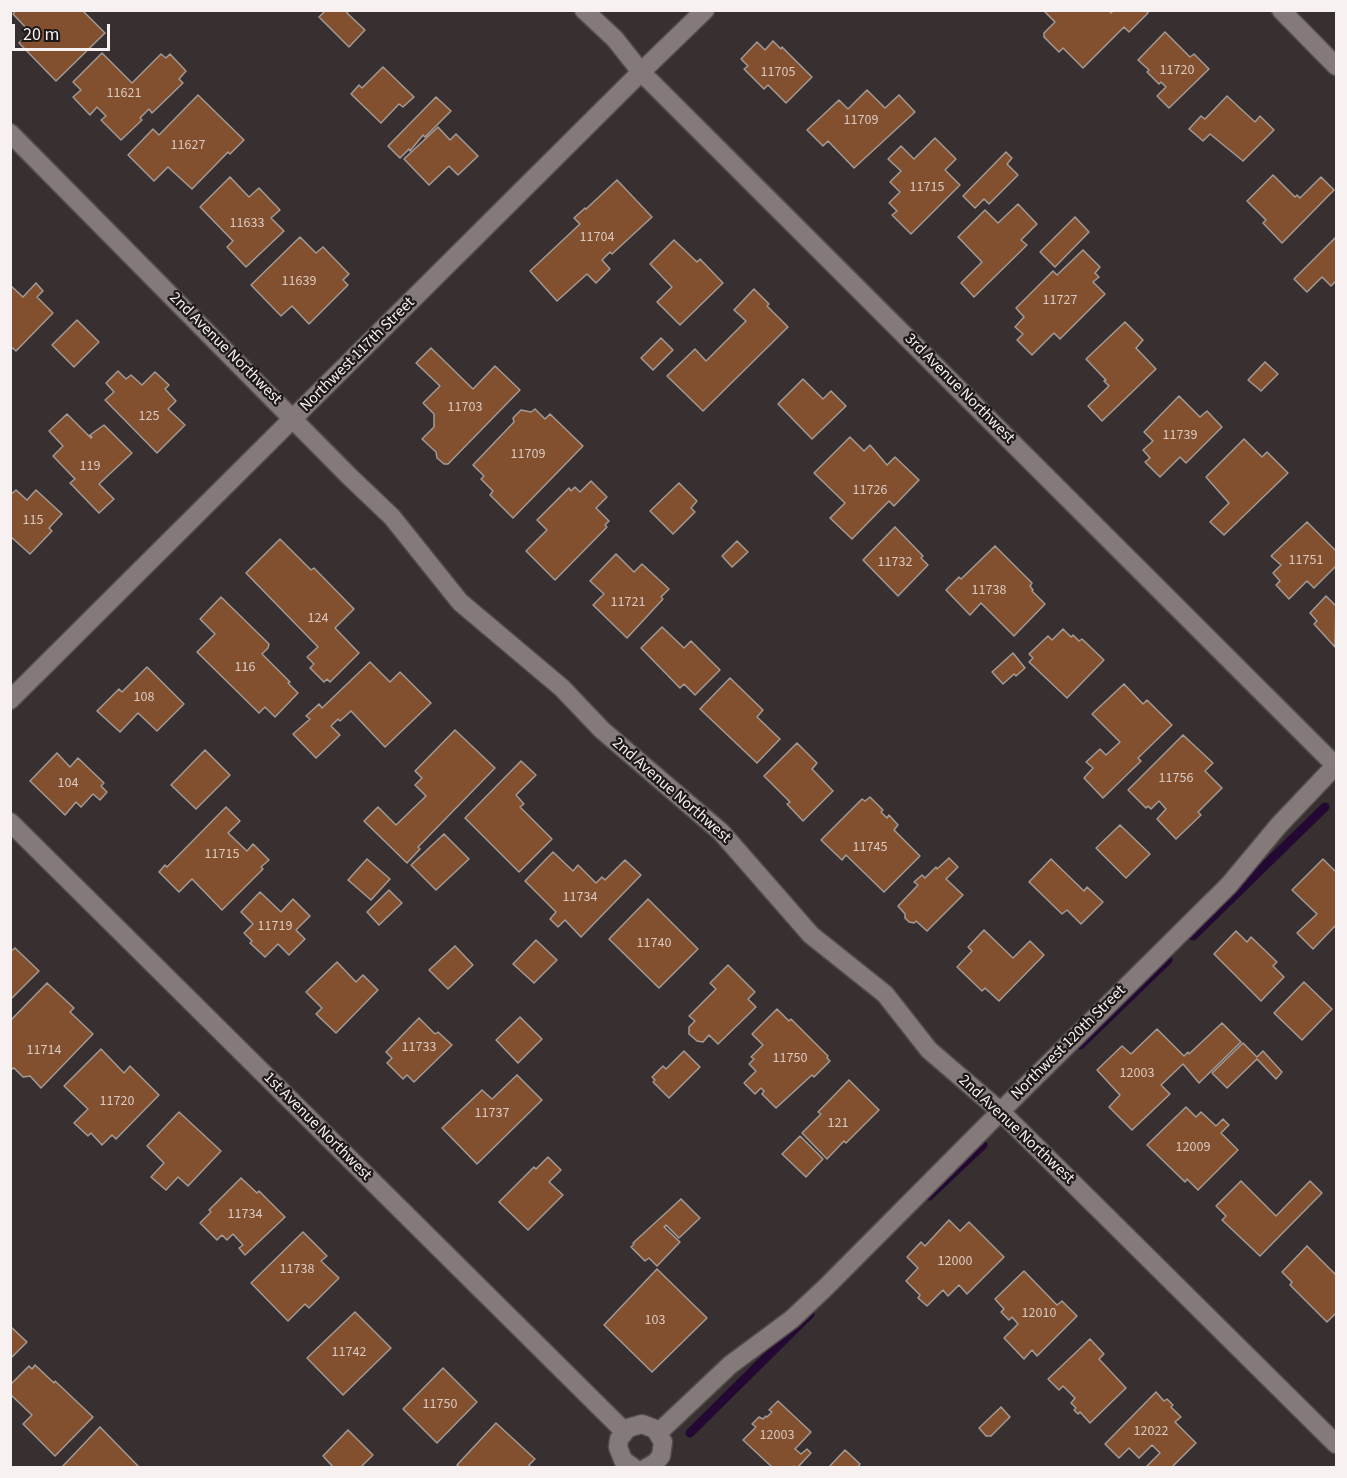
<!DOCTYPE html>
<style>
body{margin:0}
#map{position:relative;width:1347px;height:1478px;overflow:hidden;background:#383030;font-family:"Source Sans 3",sans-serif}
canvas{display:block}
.frame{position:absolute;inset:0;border:12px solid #f7f1f1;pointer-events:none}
.scale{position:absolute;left:12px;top:24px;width:98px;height:27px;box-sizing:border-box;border:3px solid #f7f1f1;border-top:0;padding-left:8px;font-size:18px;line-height:21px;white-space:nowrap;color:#f7f1f1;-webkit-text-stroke:4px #1d1919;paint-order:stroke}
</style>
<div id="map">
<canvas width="1347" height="1478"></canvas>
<div class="frame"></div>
<div class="scale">20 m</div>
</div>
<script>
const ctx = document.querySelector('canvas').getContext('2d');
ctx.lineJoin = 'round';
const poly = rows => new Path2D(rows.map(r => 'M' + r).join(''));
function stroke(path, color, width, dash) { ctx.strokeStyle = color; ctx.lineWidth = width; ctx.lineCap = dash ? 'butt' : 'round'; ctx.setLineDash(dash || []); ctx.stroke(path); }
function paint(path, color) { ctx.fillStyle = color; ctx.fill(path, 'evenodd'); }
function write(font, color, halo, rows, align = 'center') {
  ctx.font = font + ' "Source Sans 3",sans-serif'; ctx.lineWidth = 4.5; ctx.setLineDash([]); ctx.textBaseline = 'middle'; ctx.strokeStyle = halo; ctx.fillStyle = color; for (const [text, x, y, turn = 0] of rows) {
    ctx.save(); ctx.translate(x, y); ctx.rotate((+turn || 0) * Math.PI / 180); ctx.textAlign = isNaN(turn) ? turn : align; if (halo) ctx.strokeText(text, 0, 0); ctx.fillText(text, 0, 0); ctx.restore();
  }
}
const stream = poly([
 [1193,936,1325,807],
 [1080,1045,1168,960],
 [929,1196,983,1145],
 [690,1433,810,1314]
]);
const building = poly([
 [16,10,82,10,105,33,56,81,19,43,30,32,13,14,16,10],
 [326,10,349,10,347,13,365,30,349,47,319,17,326,10],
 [1043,10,1109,10,1111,13,1114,10,1146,10,1148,13,1129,32,1124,27,1083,68,1063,48,1059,52,1044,37,1044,33,1055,22,1043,10],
 [1165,32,1190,57,1194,54,1209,69,1169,108,1157,96,1166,87,1161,82,1159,84,1147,72,1149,70,1138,60,1165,32],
 [773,41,781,49,782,47,812,77,786,103,768,85,764,89,744,69,748,66,741,59,757,42,765,50,773,41],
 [102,53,132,83,161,54,166,58,170,54,186,71,179,79,183,83,152,113,149,109,140,118,142,120,121,140,101,120,106,116,97,107,90,115,73,97,81,90,73,82,102,53],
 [383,67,414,97,403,107,399,104,381,123,351,94,359,85,362,88,383,67],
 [867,90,885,108,899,95,915,112,854,168,828,141,823,146,807,130,839,100,848,109,867,90],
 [198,95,244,140,230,154,228,152,192,189,168,167,154,181,128,155,153,129,159,135,198,95],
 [1227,96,1255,122,1260,116,1274,130,1243,161,1210,134,1203,141,1189,129,1201,116,1205,119,1227,96],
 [436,97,451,111,425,137,423,135,410,151,409,149,400,158,388,146,436,97],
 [438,127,450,140,456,134,478,156,458,175,449,166,429,185,404,159,438,127],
 [935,138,956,159,945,170,960,185,911,234,892,215,897,211,889,203,900,192,890,182,901,171,888,159,901,146,914,159,935,138],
 [1006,152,1012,158,1007,164,1018,175,989,204,984,199,975,208,963,196,1006,152],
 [1273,175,1295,197,1297,195,1300,198,1321,177,1334,190,1282,243,1263,223,1266,220,1247,201,1273,175],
 [230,177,249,197,259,188,280,210,271,218,284,231,246,267,227,247,233,241,200,207,230,177],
 [617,180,652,217,612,254,610,252,602,260,610,269,596,283,587,274,557,301,530,271,580,224,574,218,585,208,586,209,617,180],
 [1018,204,1037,224,1021,240,1027,245,974,297,961,283,982,262,958,237,985,210,998,223,1018,204],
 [1075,217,1089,232,1055,267,1040,252,1075,217],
 [300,237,316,253,323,247,349,274,343,280,348,285,309,324,292,306,281,316,251,285,300,237],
 [1336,237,1336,281,1331,286,1322,277,1307,292,1294,279,1336,237],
 [674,240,697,262,700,259,723,283,680,325,657,302,672,287,650,264,674,240],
 [1083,250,1100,267,1095,273,1099,277,1093,282,1105,294,1060,339,1054,333,1032,355,1017,340,1023,334,1015,327,1024,317,1016,308,1053,271,1057,275,1083,250],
 [36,283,43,291,37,297,53,313,16,351,10,346,10,285,23,297,36,283],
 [754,289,769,304,767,306,788,327,703,411,667,376,695,349,706,361,746,321,734,310,754,289],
 [77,320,99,342,74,367,52,345,77,320],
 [1125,322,1143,340,1136,348,1156,369,1102,421,1088,406,1109,386,1104,381,1106,380,1086,359,1125,322],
 [661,338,673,350,653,370,641,358,661,338],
 [431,348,473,389,495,366,520,390,448,464,444,464,437,458,436,452,422,439,434,427,434,414,423,403,440,386,416,363,431,348],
 [1265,362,1278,374,1261,391,1248,380,1265,362],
 [118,371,126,379,131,375,142,385,155,372,169,385,165,389,176,401,168,409,185,425,157,453,105,400,114,392,106,383,118,371],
 [803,379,823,399,831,391,846,406,812,439,778,404,803,379],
 [1179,396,1200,417,1207,411,1222,427,1186,463,1180,457,1160,477,1145,462,1150,458,1143,450,1153,441,1144,432,1179,396],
 [535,409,545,419,550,414,583,446,513,518,490,495,493,491,481,479,484,476,473,465,514,422,513,418,521,410,531,412,535,409],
 [67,414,91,438,92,437,90,435,104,425,132,453,99,484,114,499,99,513,70,483,75,479,53,456,63,446,49,431,67,414],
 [850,437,864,451,870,445,887,465,895,457,919,480,894,506,889,501,852,539,830,518,845,503,814,473,850,437],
 [1244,439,1262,457,1267,452,1288,473,1224,535,1210,522,1229,503,1206,477,1244,439],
 [591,481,607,497,596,508,609,521,605,525,607,527,555,580,526,551,547,530,537,520,569,488,571,491,575,487,580,492,591,481],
 [679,483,697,501,691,508,695,512,673,534,650,511,679,483],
 [16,490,27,500,36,490,62,514,49,528,52,531,30,554,10,536,10,495,16,490],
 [1307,522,1336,551,1336,566,1314,588,1307,581,1289,599,1276,585,1280,581,1273,573,1281,565,1271,556,1307,522],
 [895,527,923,556,921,558,928,565,898,596,863,560,895,527],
 [280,539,311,570,314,568,354,609,335,628,359,653,330,682,327,679,324,682,310,668,314,664,307,657,318,647,246,573,280,539],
 [737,541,748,552,732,567,722,556,737,541],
 [995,546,1032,583,1030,586,1033,590,1032,591,1045,604,1014,636,981,603,970,615,946,590,959,577,961,579,995,546],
 [616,554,634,572,642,564,669,589,661,597,663,599,627,638,593,605,604,594,590,581,616,554],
 [1326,596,1335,605,1336,603,1335,647,1314,624,1317,621,1310,613,1326,596],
 [221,597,269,644,268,648,262,654,290,682,288,683,298,693,275,717,265,707,259,713,197,652,215,634,200,619,221,597],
 [662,627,684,648,691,641,720,670,695,695,684,684,680,688,641,648,662,627],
 [1063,629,1071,637,1073,635,1079,641,1082,639,1104,660,1067,698,1029,662,1033,658,1029,654,1048,636,1052,640,1063,629],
 [1013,653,1025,668,1016,676,1014,674,1003,684,992,672,1013,653],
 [370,662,390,682,400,672,431,703,385,747,351,711,340,721,338,719,331,726,340,735,316,758,293,734,310,719,306,716,319,704,322,708,370,662],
 [147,667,184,704,157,731,138,713,120,732,97,711,119,689,122,692,147,667],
 [730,678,763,710,757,717,780,739,757,763,700,709,730,678],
 [1124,684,1143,704,1147,700,1172,725,1138,758,1141,761,1103,798,1084,778,1093,768,1086,762,1100,749,1106,755,1120,742,1092,714,1124,684],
 [455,730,495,768,418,847,420,849,407,863,364,821,378,807,396,825,426,796,415,785,422,778,415,771,455,730],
 [1183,735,1213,763,1205,771,1222,788,1198,812,1201,815,1176,839,1157,819,1166,809,1159,801,1151,809,1148,806,1146,808,1128,790,1183,735],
 [797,743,817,763,812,769,833,791,803,821,787,804,790,802,764,776,797,743],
 [205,750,230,775,196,809,171,785,205,750],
 [57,753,70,767,78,758,104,783,101,786,107,792,100,800,93,794,81,807,76,802,65,815,30,781,57,753],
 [521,761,536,775,516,795,524,804,520,807,552,839,519,872,465,818,521,761],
 [870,797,883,810,881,812,887,818,889,815,898,825,894,830,920,856,884,892,846,855,842,860,821,840,862,799,865,801,870,797],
 [226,807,240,821,228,833,247,851,253,844,269,860,261,867,263,869,222,910,192,879,179,892,159,872,165,865,167,867,226,807],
 [1120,825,1150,854,1126,878,1096,848,1120,825],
 [444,834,469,859,436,890,411,865,444,834],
 [553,852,573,871,578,865,596,883,602,877,605,880,625,860,641,875,581,937,565,920,558,927,550,919,556,912,525,881,553,852],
 [949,858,958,867,946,879,963,895,927,931,916,921,914,923,909,922,905,918,905,914,898,906,918,885,914,882,922,875,925,878,936,867,937,869,949,858],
 [367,859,390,879,371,900,348,880,367,859],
 [1051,859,1084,891,1087,887,1103,902,1081,924,1067,910,1062,914,1029,882,1051,859],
 [1323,859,1336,872,1336,925,1313,949,1297,933,1317,914,1292,890,1323,859],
 [389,890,402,903,379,925,367,912,389,890],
 [260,892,281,912,293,899,310,916,296,930,305,939,289,955,278,944,265,957,250,943,252,941,244,933,253,924,241,912,260,892],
 [648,899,698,949,659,988,609,939,648,899],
 [984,930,1013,958,1030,941,1044,955,999,1001,985,988,982,991,957,967,972,951,968,947,984,930],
 [1236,931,1247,942,1251,937,1277,962,1273,966,1284,977,1261,1001,1214,954,1236,931],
 [536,940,557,960,534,983,513,964,536,940],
 [455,946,473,965,448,989,429,970,455,946],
 [15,948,39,971,10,1000,10,952,15,948],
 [337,962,356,982,363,975,378,990,336,1033,316,1014,322,1008,306,992,337,962],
 [728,965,755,992,748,999,756,1007,718,1044,709,1035,703,1042,697,1041,689,1034,689,1027,695,1021,689,1016,716,989,710,983,728,965],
 [1304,982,1332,1009,1302,1040,1274,1013,1304,982],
 [47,983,74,1008,70,1012,93,1034,41,1088,30,1076,23,1077,14,1068,12,1069,10,1068,10,1021,47,983],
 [777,1009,789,1021,791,1019,828,1056,827,1058,830,1061,814,1077,812,1075,776,1108,762,1094,764,1091,761,1088,755,1094,744,1083,756,1071,749,1064,754,1059,751,1057,763,1045,752,1034,777,1009],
 [520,1017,542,1039,518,1063,496,1040,520,1017],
 [419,1018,435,1034,438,1032,452,1045,414,1082,407,1075,403,1079,387,1063,392,1058,386,1052,419,1018],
 [1222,1023,1241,1042,1199,1083,1183,1064,1161,1085,1170,1094,1132,1130,1109,1107,1120,1095,1097,1070,1122,1046,1131,1054,1157,1029,1184,1056,1188,1052,1189,1054,1222,1023],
 [1243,1043,1257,1057,1263,1051,1282,1072,1276,1079,1257,1059,1227,1088,1212,1073,1243,1043],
 [101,1049,124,1073,130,1066,159,1095,116,1139,112,1135,102,1145,91,1133,88,1136,74,1123,88,1109,64,1086,101,1049],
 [684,1051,700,1067,669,1098,653,1082,655,1080,652,1077,663,1066,666,1069,684,1051],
 [517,1075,542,1100,477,1164,442,1128,482,1090,492,1099,517,1075],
 [849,1080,879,1110,846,1143,844,1141,827,1159,802,1133,821,1114,818,1112,849,1080],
 [1186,1107,1196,1117,1201,1112,1216,1126,1223,1119,1229,1125,1221,1133,1238,1150,1198,1190,1187,1179,1185,1182,1147,1145,1186,1107],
 [179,1112,221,1151,188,1186,178,1177,166,1190,151,1177,164,1163,147,1146,179,1112],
 [800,1136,823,1159,806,1177,782,1154,800,1136],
 [548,1157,561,1170,549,1182,563,1195,528,1230,499,1202,534,1167,536,1169,548,1157],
 [241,1178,257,1193,259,1191,285,1217,245,1255,239,1248,243,1245,233,1234,227,1240,222,1235,217,1240,200,1223,211,1212,209,1210,241,1178],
 [1241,1181,1276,1216,1310,1181,1322,1193,1260,1256,1222,1220,1226,1216,1216,1206,1241,1181],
 [681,1199,700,1218,679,1238,666,1225,664,1227,680,1242,657,1266,649,1258,645,1261,631,1247,634,1244,633,1243,681,1199],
 [949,1220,960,1231,969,1222,1004,1257,967,1294,959,1285,948,1296,943,1290,927,1306,918,1298,920,1295,906,1281,918,1268,907,1257,921,1242,925,1246,949,1220],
 [303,1232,327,1256,321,1261,339,1278,309,1308,305,1304,288,1321,251,1283,303,1232],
 [1307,1246,1336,1275,1336,1313,1327,1322,1290,1285,1292,1282,1282,1272,1307,1246],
 [657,1269,707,1318,652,1372,604,1325,657,1269],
 [1024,1271,1057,1305,1062,1301,1077,1316,1037,1356,1032,1350,1024,1359,1004,1338,1018,1324,1012,1317,1009,1320,1001,1312,1004,1309,995,1299,1024,1271],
 [355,1312,391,1348,343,1395,307,1358,355,1312],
 [10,1326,27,1342,10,1359,10,1326],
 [1090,1339,1104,1354,1099,1359,1126,1388,1090,1423,1080,1412,1078,1414,1074,1410,1076,1408,1071,1403,1075,1398,1063,1386,1059,1390,1048,1379,1090,1339],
 [35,1365,54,1383,55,1381,93,1417,55,1456,23,1424,32,1415,10,1394,10,1385,29,1366,32,1369,35,1365],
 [443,1368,477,1402,437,1443,403,1409,443,1368],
 [1156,1392,1164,1401,1167,1399,1173,1405,1171,1407,1181,1417,1175,1422,1196,1443,1171,1468,1145,1468,1160,1453,1152,1445,1139,1458,1129,1448,1119,1458,1105,1444,1156,1392],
 [778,1401,811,1432,795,1449,801,1454,807,1449,811,1453,797,1468,794,1466,792,1468,773,1468,743,1440,756,1427,752,1424,759,1417,763,1419,766,1416,767,1417,772,1412,769,1410,778,1401],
 [1001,1407,1010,1417,991,1436,986,1436,979,1428,1001,1407],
 [496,1423,535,1459,529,1465,531,1468,461,1468,457,1465,496,1423],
 [100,1427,140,1468,61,1468,100,1427],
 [348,1430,373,1455,360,1468,334,1468,323,1456,348,1430],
 [845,1450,860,1464,857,1468,828,1468,845,1450]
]);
const street = poly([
 [1281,10,1336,66],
 [10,133,349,476,392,517,460,602,562,688,602,730,721,832,811,935,885,994,929,1050,1000,1111,1336,1444],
 [10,700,641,72],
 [10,822,624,1431],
 [658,1433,730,1365,792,1319,826,1287,1019,1093,1229,885,1279,825,1336,765],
 [634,1468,623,1460,618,1447,619,1439,628,1428,642,1424,655,1429,663,1442,661,1456,655,1463,646,1468]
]);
const secondary = poly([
 [584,10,615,39,641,72,1336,766],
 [641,72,705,10]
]);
const numberNames = [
 ["11720",1177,71],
 ["11705",778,73],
 ["11621",124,94],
 ["11709",861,121],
 ["11627",188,146],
 ["11715",927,188],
 ["11633",247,224],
 ["11704",597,238],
 ["11639",299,282],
 ["11727",1060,301],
 ["11703",465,408],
 ["125",149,417],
 ["11739",1180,436],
 ["11709",528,455],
 ["119",90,467],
 ["11726",870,491],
 ["115",33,521],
 ["11751",1306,561],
 ["11732",895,563],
 ["11738",989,591],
 ["11721",628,603],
 ["124",318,619],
 ["116",245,668],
 ["108",144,698],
 ["11756",1176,779],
 ["104",68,784],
 ["11745",870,848],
 ["11715",222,855],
 ["11734",580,898],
 ["11719",275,927],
 ["11740",654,944],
 ["11733",419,1048],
 ["11714",44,1051],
 ["11750",790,1059],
 ["12003",1137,1074],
 ["11720",117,1102],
 ["11737",492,1114],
 ["121",838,1124],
 ["12009",1193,1148],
 ["11734",245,1215],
 ["12000",955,1262],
 ["11738",297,1270],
 ["12010",1039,1314],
 ["103",655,1321],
 ["11742",349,1353],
 ["11750",440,1405],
 ["12022",1151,1432],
 ["12003",777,1436]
];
const streetNames = [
 ["2nd Avenue Northwest",225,349,45],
 ["Northwest 117th Street",358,355,-45],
 ["3rd Avenue Northwest",959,389,45],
 ["2nd Avenue Northwest",671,791,41],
 ["Northwest 120th Street",1069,1043,-45],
 ["1st Avenue Northwest",317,1127,45],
 ["2nd Avenue Northwest",1016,1130,43]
];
stroke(stream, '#230833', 9);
paint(building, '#82502f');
stroke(building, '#a39a95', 1.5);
stroke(street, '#534c4c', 21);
stroke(secondary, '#534c4c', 21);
stroke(street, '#847a7a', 18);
stroke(secondary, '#847a7a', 18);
write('14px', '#dac9c0', null, numberNames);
write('16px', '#f7f1f1', '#1d1919', streetNames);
</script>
